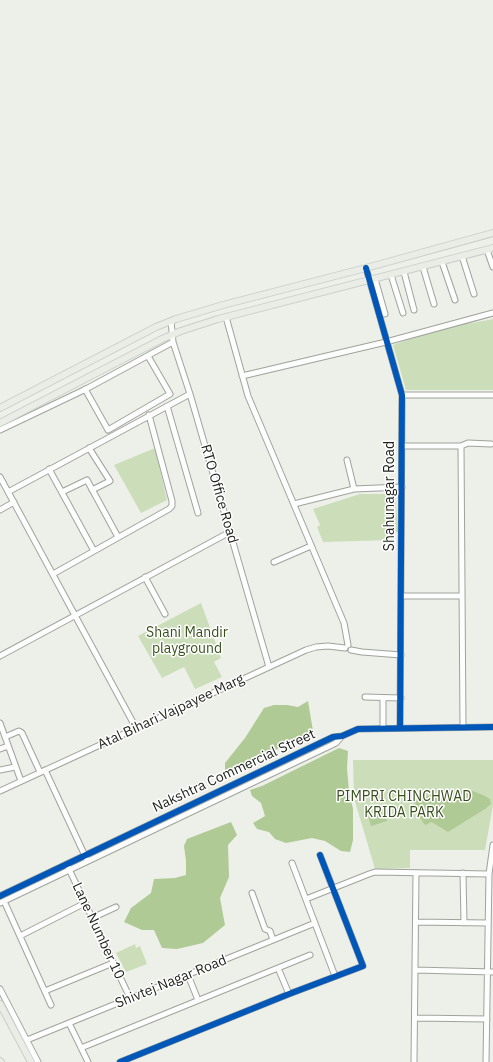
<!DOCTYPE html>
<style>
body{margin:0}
canvas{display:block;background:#ecf0e8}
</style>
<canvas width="493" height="1062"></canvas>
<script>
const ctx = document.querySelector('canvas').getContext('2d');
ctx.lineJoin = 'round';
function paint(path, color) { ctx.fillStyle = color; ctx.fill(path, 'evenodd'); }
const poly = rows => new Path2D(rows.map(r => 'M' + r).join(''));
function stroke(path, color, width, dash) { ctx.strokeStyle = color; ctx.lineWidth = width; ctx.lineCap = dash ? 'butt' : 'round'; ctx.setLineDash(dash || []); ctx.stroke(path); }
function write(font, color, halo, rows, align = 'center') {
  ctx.font = font + ' "IBM Plex Sans",sans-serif'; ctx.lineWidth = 3; ctx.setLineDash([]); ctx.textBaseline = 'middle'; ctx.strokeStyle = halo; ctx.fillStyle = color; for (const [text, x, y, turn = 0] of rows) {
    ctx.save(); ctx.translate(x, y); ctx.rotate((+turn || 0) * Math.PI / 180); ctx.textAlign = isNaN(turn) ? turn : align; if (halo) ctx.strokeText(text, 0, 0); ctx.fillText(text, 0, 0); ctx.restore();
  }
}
const green = poly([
 [493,319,493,390,406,390,393,345,450,325,472,323],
 [155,448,167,500,141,513,114,465],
 [360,494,390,494,394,495,396,499,398,532,392,532,392,540,323,542,317,527,320,525,313,509],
 [201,603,221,658,214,662,222,677,195,689,184,667,162,678,138,636],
 [353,760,493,760,493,805,485,850,410,850,410,868,375,869,354,798],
 [135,944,136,948,140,946,147,964,126,972,116,953]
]);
const water = poly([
 [308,701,313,731,225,776,225,763,245,738,264,708,274,705,287,705,298,707],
 [339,748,348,751,347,768,349,791,353,809,353,840,350,852,341,851,325,841,312,838,286,843,275,839,269,832,257,829,253,823,265,816,261,803,252,796,250,790,262,786],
 [464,791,473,791,485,796,490,799,491,804,485,809,448,832,435,824,431,822,426,825,424,824,415,809,418,807,413,802,424,797,435,794],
 [384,811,387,821,371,826,368,816],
 [231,822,237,835,228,845,229,877,220,898,225,925,203,943,177,949,162,948,154,930,142,930,124,922,131,908,151,893,154,879,175,878,186,875,186,861,184,846,187,839]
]);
const minor = poly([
 [487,250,493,267],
 [462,256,474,294],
 [442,262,455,300],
 [423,267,434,304],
 [366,268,402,395,400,728],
 [404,272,414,310],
 [391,275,403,313],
 [375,279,385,314],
 [226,317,248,396,344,623,348,645],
 [171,321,173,342,190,394,269,667],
 [242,376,386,342,493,313],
 [85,389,108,430,170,394,148,356],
 [402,395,493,395],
 [167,406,198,513],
 [0,430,86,389,173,342],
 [402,446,461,446,468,443,491,444],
 [461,446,463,727],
 [89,448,110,481,92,490],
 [347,460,354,489],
 [49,469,94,551],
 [0,477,136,728],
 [8,492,190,394],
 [62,492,87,480,118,537],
 [294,504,354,489,402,487],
 [0,510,14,502],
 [274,562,311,546],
 [53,574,169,509,172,506,172,501,149,415],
 [145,577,165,614],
 [401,596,462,596],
 [351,650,362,652,401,655],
 [0,656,230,532],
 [365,697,401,698],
 [0,723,21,781],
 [383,728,383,698],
 [5,737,19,731,22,733,40,772],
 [0,749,8,746],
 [0,770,15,767],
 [45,770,86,858],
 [0,791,306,650,316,647,328,646,345,648],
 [292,863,335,976],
 [68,867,130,998],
 [463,873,464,923],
 [252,893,265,929,270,931,273,940],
 [0,896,333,737,342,736,358,729,493,727],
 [306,899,369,874,375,872,489,874],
 [4,901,51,1005],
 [0,903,336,743,342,736],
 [92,918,116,907],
 [416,922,488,923],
 [20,936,85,903],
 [278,968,289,994],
 [415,970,493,972],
 [188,975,198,1000],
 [0,989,38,1062],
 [45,991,113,963],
 [415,1018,487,1019],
 [69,1023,88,1062],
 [27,1040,315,923],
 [81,1048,310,955],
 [120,1062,289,994,363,966,320,855],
 [414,1062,416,873],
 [486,1062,489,874,493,845]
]);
const major = poly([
 [0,408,156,327,176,319,223,305,366,268,493,233],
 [0,423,162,339,181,331,218,319,493,248],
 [0,1004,31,1062],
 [0,1061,1,1062]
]);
const cycleway = poly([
 [366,268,402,395,400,728],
 [0,896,333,737,342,736,358,729,493,727],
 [120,1062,289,994,363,966,320,855]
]);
const streetNames = [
 ["RTO Office Road",219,494,74],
 ["Shahunagar Road",390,496,-90],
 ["Atal Bihari Vajpayee Marg",171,712,-25],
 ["Nakshtra Commercial Street",234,771,-25],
 ["Lane Number 10",98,931,65],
 ["Shivtej Nagar Road",171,982,-22]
];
const parkNames = [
 ["Shani Mandir",187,633],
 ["playground",187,649],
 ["PIMPRI CHINCHWAD",404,797],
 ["KRIDA PARK",404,813]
];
paint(green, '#ccdeb9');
paint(water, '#afca94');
stroke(minor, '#a0a39d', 7);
stroke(major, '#cbceca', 8);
stroke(minor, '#fcfdfc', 5);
stroke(major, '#e9ede5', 6);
stroke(cycleway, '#0057b8', 6);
write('14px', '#21241e', '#fff', streetNames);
write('14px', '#374f1b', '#fff', parkNames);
</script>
